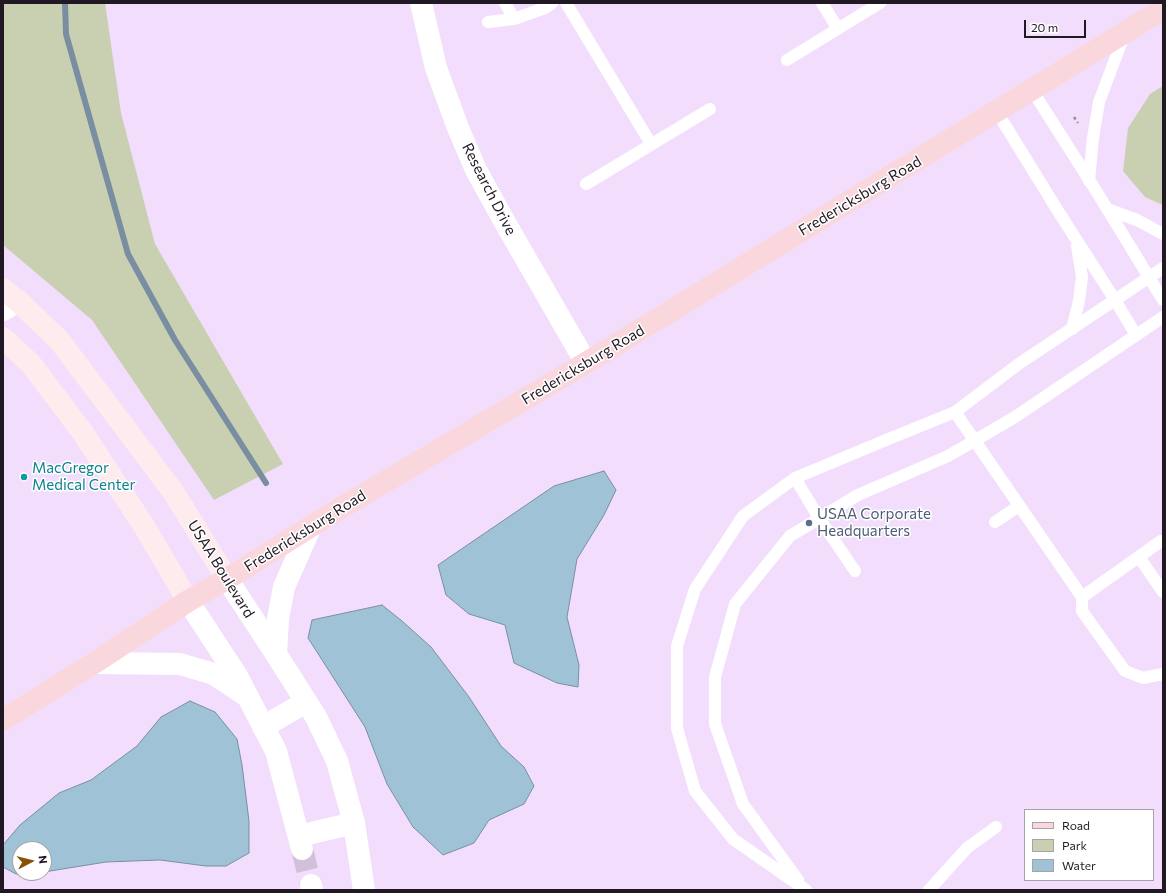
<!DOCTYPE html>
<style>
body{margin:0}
#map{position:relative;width:1166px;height:893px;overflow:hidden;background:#f2defc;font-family:Commissioner,sans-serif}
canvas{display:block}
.frame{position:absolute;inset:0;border:4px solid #201923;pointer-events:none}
.legend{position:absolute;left:1024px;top:809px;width:130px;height:72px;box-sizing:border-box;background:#fff;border:1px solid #a6a3a7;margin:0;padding:5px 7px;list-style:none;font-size:12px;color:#201923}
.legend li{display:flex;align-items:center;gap:8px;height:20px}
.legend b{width:20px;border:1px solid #a6a3a7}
.north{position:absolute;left:12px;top:841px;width:40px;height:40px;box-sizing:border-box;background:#fff;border:1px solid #a6a3a7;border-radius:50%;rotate:83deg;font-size:11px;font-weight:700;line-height:16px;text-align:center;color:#201923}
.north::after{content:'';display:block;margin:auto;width:14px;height:18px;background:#8a5007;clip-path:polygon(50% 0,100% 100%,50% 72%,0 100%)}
.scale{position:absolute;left:1024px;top:20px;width:62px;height:18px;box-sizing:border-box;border:2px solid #201923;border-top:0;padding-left:5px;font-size:12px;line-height:14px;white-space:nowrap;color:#201923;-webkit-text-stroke:3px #fff;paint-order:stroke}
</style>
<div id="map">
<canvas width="1166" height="893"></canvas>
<div class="frame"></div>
<ul class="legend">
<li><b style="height:5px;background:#fad7dc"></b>Road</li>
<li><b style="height:11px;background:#c9d0b2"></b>Park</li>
<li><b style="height:11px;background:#9fc2d7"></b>Water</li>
</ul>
<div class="north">N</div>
<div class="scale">20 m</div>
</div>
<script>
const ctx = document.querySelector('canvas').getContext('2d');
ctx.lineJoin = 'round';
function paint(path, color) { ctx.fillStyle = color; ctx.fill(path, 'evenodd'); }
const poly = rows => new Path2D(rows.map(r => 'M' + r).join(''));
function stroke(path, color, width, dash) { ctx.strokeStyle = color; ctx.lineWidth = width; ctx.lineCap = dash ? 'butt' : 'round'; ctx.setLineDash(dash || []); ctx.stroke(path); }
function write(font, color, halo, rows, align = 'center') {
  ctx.font = font + ' Commissioner,sans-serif'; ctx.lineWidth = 3; ctx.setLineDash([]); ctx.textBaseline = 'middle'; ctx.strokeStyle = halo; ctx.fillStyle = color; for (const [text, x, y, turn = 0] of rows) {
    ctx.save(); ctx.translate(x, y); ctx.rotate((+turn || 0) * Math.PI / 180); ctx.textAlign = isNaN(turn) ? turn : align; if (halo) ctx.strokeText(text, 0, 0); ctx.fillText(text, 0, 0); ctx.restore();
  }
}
const green = poly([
 [3,3,105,3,121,113,155,244,283,464,214,500,92,320,3,245],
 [1163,86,1163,205,1145,197,1123,171,1128,128,1150,94]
]);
const water = poly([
 [604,471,616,490,604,515,577,559,567,617,579,665,578,687,557,683,514,663,505,625,469,614,446,595,438,565,554,486,604,471],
 [382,605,402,621,431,647,469,697,501,746,524,767,534,786,524,804,489,820,474,843,443,855,413,827,387,784,365,727,308,638,312,620,382,605],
 [190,701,215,712,237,739,242,765,249,821,249,853,226,866,206,866,160,860,106,862,44,872,44,849,20,849,20,873,26,873,16,874,3,867,3,845,20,825,59,793,91,780,137,746,161,717,190,701]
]);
const stream = poly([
 [65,3,66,34,128,254,175,340,266,483]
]);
const streetTunnel = poly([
 [302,849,311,885]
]);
const path = poly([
 [1074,117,1078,123]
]);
const lane = poly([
 [505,3,514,19],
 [566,3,651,144],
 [822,3,838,29],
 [488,22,514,19,545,8,552,3],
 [787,60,880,3],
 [1032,90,1095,189,1163,300],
 [997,112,1058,211,1115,300,1136,335],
 [1089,181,1093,138,1099,102,1125,33],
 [586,184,710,109],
 [1107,209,1137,220,1163,234],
 [1072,329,1079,301,1082,277,1077,246],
 [955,412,1082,597,1082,611,1125,671,1143,678,1163,674],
 [795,478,819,518,855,571],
 [995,522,1019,506],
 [1139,557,1163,592],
 [1082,597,1161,541],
 [798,880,743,804,715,724,715,677,735,604,790,536,858,495,948,456,974,441,1015,417,1163,317],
 [806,890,733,839,695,791,677,728,677,646,695,589,743,516,795,478,886,440,955,412,1020,363,1163,268],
 [929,890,967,848,996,827]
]);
const street = poly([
 [421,3,436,68,458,128,476,170,503,219,586,363],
 [3,310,18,301],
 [227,579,276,654,316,717,337,761,354,823,364,890],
 [188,601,237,676,276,751,302,849],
 [276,654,278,619,284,587,310,528],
 [94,663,180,664,214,674,244,694],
 [263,727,306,702],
 [299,836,354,823],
 [311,885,312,890]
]);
const secondary = poly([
 [3,289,18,301,59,340,174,493,227,579],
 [3,338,31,364,83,433,144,526,188,601]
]);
const primary = poly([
 [3,720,94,663,188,601,227,579,334,512,586,363,1163,9]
]);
const markers = [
 [24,477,4,"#0f9aa8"],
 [809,523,4,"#5c6f8a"]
];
const streetNames = [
 ["Research Drive",489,189,63],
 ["Fredericksburg Road",860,196,-31],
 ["Fredericksburg Road",583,365,-31],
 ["Fredericksburg Road",305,531,-32],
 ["USAA Boulevard",221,569,58]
];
const cultureNames = [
 ["MacGregor",32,468],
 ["Medical Center",32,485]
];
const serviceNames = [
 ["USAA Corporate",817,514],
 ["Headquarters",817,531]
];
paint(green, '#c9d0b2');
paint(water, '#9fc2d7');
stroke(water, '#798fa1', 1);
stroke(stream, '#798fa1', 6);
stroke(streetTunnel, '#d2c0db', 22, [22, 11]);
stroke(path, '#998ba0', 2.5, [3, 3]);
stroke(lane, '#fff', 12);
stroke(street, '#fff', 22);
stroke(secondary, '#fdebed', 22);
stroke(primary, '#fad7dc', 22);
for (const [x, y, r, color] of markers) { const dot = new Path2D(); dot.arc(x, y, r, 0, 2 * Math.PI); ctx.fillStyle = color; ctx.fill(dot); stroke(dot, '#fff', 1.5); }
write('15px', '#201923', '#fff', streetNames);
write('15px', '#0d838f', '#fff', cultureNames, 'left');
write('15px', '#4e5e75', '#fff', serviceNames, 'left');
</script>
